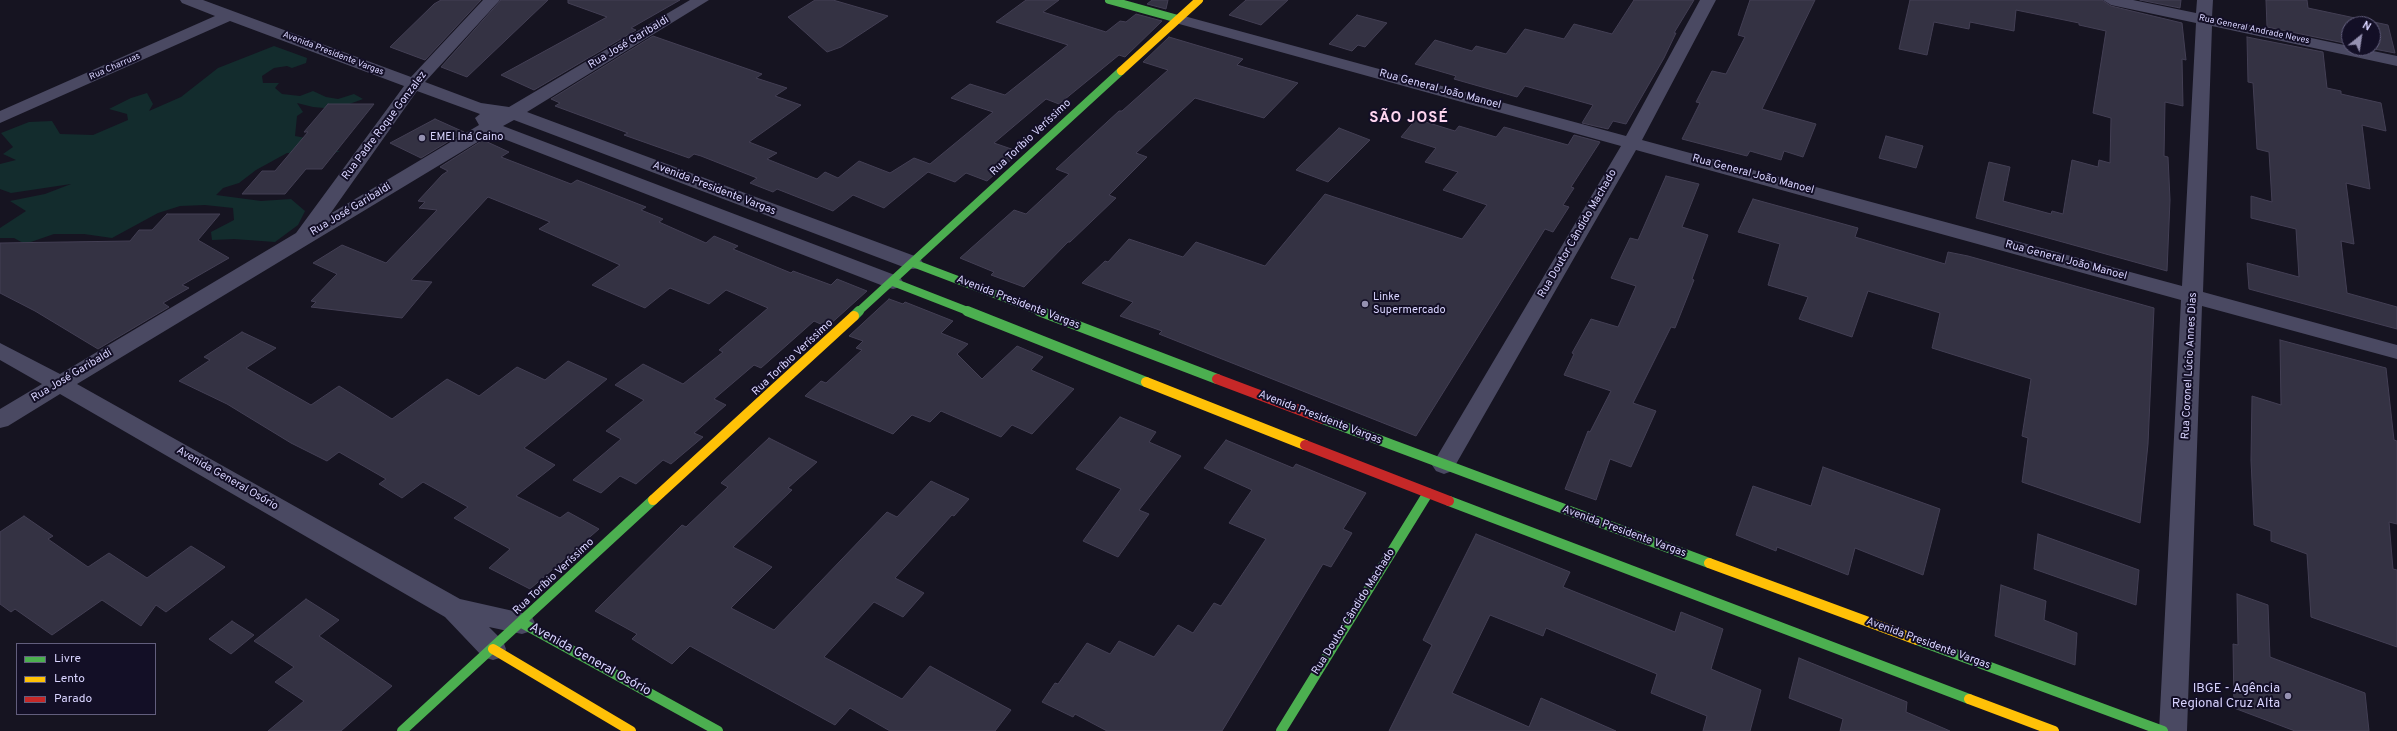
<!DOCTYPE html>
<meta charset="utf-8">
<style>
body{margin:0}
#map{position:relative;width:2397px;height:731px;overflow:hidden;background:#161421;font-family:Overpass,sans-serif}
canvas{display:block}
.legend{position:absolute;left:16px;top:643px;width:140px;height:72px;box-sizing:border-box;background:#130f26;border:1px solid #625e7d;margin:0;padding:5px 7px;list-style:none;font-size:12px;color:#d9d4ff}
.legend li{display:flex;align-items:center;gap:8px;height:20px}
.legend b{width:20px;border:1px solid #625e7d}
.north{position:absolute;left:2341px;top:16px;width:40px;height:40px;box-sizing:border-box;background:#130f26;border:1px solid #625e7d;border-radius:50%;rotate:30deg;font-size:11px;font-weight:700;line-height:16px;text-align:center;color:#d9d4ff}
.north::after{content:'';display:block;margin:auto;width:14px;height:18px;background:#9591b1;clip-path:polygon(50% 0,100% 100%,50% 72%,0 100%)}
</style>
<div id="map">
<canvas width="2397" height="731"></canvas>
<ul class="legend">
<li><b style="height:5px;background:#4caf50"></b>Livre</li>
<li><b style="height:5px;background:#ffc107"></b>Lento</li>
<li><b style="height:5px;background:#c62828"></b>Parado</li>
</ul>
<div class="north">N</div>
</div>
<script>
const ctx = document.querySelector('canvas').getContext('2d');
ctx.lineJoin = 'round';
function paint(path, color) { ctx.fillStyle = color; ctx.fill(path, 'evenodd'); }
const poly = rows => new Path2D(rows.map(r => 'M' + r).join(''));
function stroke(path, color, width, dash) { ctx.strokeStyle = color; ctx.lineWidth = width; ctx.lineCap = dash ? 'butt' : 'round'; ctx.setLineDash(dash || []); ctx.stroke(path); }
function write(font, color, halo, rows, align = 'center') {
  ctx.font = font + ' Overpass,sans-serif'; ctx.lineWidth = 4; ctx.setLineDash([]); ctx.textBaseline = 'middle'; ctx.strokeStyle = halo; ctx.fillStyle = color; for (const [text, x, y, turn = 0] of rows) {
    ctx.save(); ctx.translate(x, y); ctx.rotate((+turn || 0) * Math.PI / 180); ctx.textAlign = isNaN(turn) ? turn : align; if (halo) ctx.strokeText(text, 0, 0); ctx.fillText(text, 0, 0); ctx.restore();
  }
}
const green = poly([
 [274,46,307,58,306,63,292,68,287,66,274,68,262,76,263,83,279,83,275,88,282,94,300,96,313,91,326,97,338,99,354,94,363,99,336,109,313,107,297,103,303,112,297,116,295,136,311,139,340,152,287,153,256,170,239,183,223,188,216,195,261,201,291,199,305,211,298,225,275,242,234,239,212,240,211,232,234,220,233,208,205,205,180,206,158,213,112,238,84,234,54,234,25,244,14,238,0,238,0,228,26,211,10,201,45,194,71,184,11,193,0,189,0,164,16,160,3,154,13,147,1,133,29,122,52,121,60,134,93,135,128,120,127,114,109,109,131,98,147,93,153,104,149,111,181,97,218,68]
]);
const building = poly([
 [441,0,481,0,425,60,390,47,434,4,441,0],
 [501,0,548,0,467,77,441,67,501,0],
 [568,0,680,0,631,28,636,30,534,90,501,75,607,17,568,3,568,0],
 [815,0,833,0,888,16,841,47,827,52,788,17,815,0],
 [1026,0,1059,0,1043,12,1106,32,1120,21,1126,22,1136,14,1162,21,1125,57,1119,55,1059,104,1046,99,994,143,1020,152,987,181,966,173,955,182,928,172,884,208,853,195,833,211,777,189,773,192,750,183,757,178,701,156,694,154,689,158,624,135,628,133,555,106,560,103,551,99,653,36,762,74,756,78,787,88,775,96,801,105,749,142,777,153,767,159,817,179,825,172,838,178,859,161,890,173,914,158,930,164,993,112,951,98,970,84,1005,95,1068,45,996,22,1026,0],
 [1152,0,1168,0,1166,9,1147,4,1152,0],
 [1246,0,1288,0,1261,25,1229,15,1246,0],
 [1634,0,1694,0,1674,33,1676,33,1664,58,1626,124,1613,121,1608,129,1582,123,1593,105,1525,86,1517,97,1454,79,1456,76,1415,64,1435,40,1472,51,1476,46,1506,54,1525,29,1564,39,1574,24,1612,34,1634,0],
 [1750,0,1815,0,1762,109,1816,124,1803,157,1784,151,1781,160,1750,151,1747,156,1682,139,1700,103,1696,102,1712,71,1726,74,1745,37,1738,35,1750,0],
 [1910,0,2102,0,2111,6,2182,23,2186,60,2182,59,2183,106,2165,102,2164,156,2168,157,2170,200,2167,271,1976,218,1989,162,2010,167,2003,201,2051,214,2052,211,2063,214,2072,160,2098,167,2099,160,2110,163,2111,118,2093,113,2106,31,2079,25,2079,23,2016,10,2014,31,1970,22,1969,29,1934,22,1927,55,1899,49,1910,0],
 [2140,0,2181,0,2180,8,2140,0],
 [2266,0,2307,0,2308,8,2388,25,2395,53,2369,48,2373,48,2373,24,2349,24,2349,44,2267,27,2266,0],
 [1357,15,1387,23,1365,47,1358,45,1352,51,1329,44,1357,15],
 [1169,37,1243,59,1237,65,1298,83,1264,118,1195,98,1136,153,1147,157,1109,195,1116,198,1070,242,1068,242,1024,287,991,275,994,272,960,258,1014,210,1026,214,1069,174,1056,169,1119,111,1122,111,1168,70,1143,62,1169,37],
 [2247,37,2323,52,2327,88,2341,91,2341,94,2381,103,2386,131,2362,125,2370,189,2346,183,2354,244,2341,241,2347,293,2397,307,2397,329,2249,289,2247,263,2299,277,2296,229,2251,218,2251,196,2272,202,2269,152,2257,149,2253,83,2248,82,2247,37],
 [328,104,374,104,322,169,306,169,285,194,242,194,262,171,275,171,308,132,304,132,328,104],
 [435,119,464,132,421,158,390,143,435,119],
 [1416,119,1455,131,1459,126,1496,137,1504,127,1568,145,1574,135,1600,142,1571,187,1574,188,1563,205,1569,207,1553,232,1545,229,1416,436,1159,334,1162,331,1120,316,1133,302,1082,283,1105,261,1108,262,1129,239,1183,257,1196,242,1265,266,1325,194,1462,239,1487,205,1443,190,1458,172,1425,162,1436,148,1401,137,1416,119],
 [1339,128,1370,140,1328,182,1296,170,1339,128],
 [1886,136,1923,146,1916,168,1879,158,1886,136],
 [483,140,509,152,501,157,571,184,577,180,646,207,641,210,663,219,659,222,706,243,714,236,738,246,733,249,791,273,793,271,831,285,837,279,867,291,827,327,814,321,761,368,754,365,714,399,726,405,694,433,703,437,671,464,663,460,636,484,620,476,601,493,573,480,621,439,606,431,644,400,615,385,643,364,683,384,723,352,719,350,768,308,726,290,709,304,670,288,645,308,592,285,620,265,539,229,550,222,488,197,411,280,432,282,402,318,311,307,316,302,311,301,337,274,313,263,342,245,386,263,437,210,419,208,425,202,418,201,442,175,448,171,440,167,483,140],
 [1666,176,1699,184,1682,227,1708,235,1692,279,1694,280,1675,328,1671,327,1633,403,1656,411,1631,467,1610,459,1596,500,1565,489,1588,431,1590,432,1611,391,1564,375,1574,354,1572,353,1591,319,1618,327,1636,286,1611,278,1630,238,1638,240,1666,176],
 [1753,199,1858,228,1855,237,1945,264,1948,252,1968,256,2154,308,2148,444,2140,523,2022,482,2028,438,2022,436,2031,379,1932,348,1940,313,1868,291,1852,337,1799,319,1808,297,1768,285,1780,244,1738,232,1753,199],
 [167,214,220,214,198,240,229,258,182,285,189,288,163,303,169,307,98,349,35,311,0,293,0,243,130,241,139,230,152,230,167,214],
 [889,299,903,304,905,302,953,321,941,333,968,344,957,354,982,379,1017,346,1043,357,1031,370,1074,389,1032,434,1012,425,1001,437,941,411,930,422,912,415,893,434,805,396,821,381,826,383,862,350,856,348,863,341,849,336,889,299],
 [242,332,276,348,246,368,311,405,339,386,392,419,447,379,479,396,517,367,545,380,568,361,607,379,524,448,555,465,516,496,560,518,568,512,599,529,530,589,489,568,510,549,454,518,468,507,423,482,402,498,379,484,386,479,339,452,327,461,291,443,227,404,179,381,210,360,204,357,242,332],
 [2280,340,2386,368,2394,440,2397,441,2397,524,2389,522,2393,569,2397,570,2397,647,2311,617,2307,554,2271,541,2271,531,2254,525,2251,460,2252,396,2281,405,2280,340],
 [1120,417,1156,432,1149,442,1181,456,1139,510,1149,514,1118,557,1083,541,1121,489,1076,469,1120,417],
 [769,438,817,462,788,488,792,490,733,547,772,567,731,608,774,630,887,512,897,517,931,481,969,499,954,516,952,515,895,578,924,593,903,617,874,602,824,657,902,699,930,666,1011,710,995,731,890,731,850,708,835,725,690,646,672,664,632,639,637,634,595,611,682,525,686,527,728,487,721,483,769,438],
 [1226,440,1293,468,1296,464,1366,493,1343,529,1352,533,1331,567,1323,564,1222,731,1107,731,1075,714,1073,717,1042,702,1055,683,1058,684,1087,643,1110,654,1119,641,1154,657,1178,625,1193,633,1214,603,1221,606,1266,539,1229,523,1252,490,1204,468,1226,440],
 [1823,467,1940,509,1923,575,1855,548,1848,575,1777,547,1776,551,1736,535,1753,486,1811,506,1823,467],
 [24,516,53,536,48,539,88,567,109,553,147,578,191,546,225,567,166,612,156,605,141,626,102,600,52,635,15,609,11,612,0,604,0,532,24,516],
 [1476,534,1570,572,1563,587,1675,632,1681,612,1723,629,1711,669,1761,690,1750,731,1703,731,1707,716,1651,693,1657,674,1546,628,1543,636,1490,615,1452,693,1529,727,1541,698,1616,731,1389,731,1432,645,1423,640,1476,534],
 [2038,534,2139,570,2136,605,2034,569,2038,534],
 [2001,585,2046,601,2044,620,2077,633,2075,665,1995,636,2001,585],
 [2237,594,2268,605,2270,657,2365,693,2369,731,2295,731,2234,708,2233,644,2238,645,2237,594],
 [306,599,339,620,319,636,392,686,341,731,268,731,304,701,275,682,294,667,254,641,306,599],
 [232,621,254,635,231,654,209,639,232,621],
 [1799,658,1907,702,1906,712,1950,731,1840,731,1843,719,1789,698,1799,658]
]);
const street = poly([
 [180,0,203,0,411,77,483,0,500,0,425,82,481,103,509,107,690,0,709,0,527,112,920,258,923,263,920,268,913,269,906,268,514,120,503,126,900,277,903,282,900,287,893,289,886,287,491,134,77,384,460,599,531,615,535,623,531,631,522,634,489,627,503,641,506,649,503,657,493,660,483,657,445,617,60,394,8,426,0,428,0,409,42,384,0,360,0,343,60,374,296,233,404,86,230,21,0,123,0,111,215,16,182,3,180,0],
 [417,91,480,114,475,118,479,125,330,214,417,91],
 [1700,0,1716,0,1642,140,2182,286,2196,23,2111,5,2103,0,2133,0,2196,13,2197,0,2213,0,2212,17,2349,46,2349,48,2359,48,2397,56,2397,66,2212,26,2203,292,2397,345,2397,359,2202,306,2187,731,2159,731,2181,300,1636,150,1452,471,1444,474,1436,471,1432,465,1621,146,1172,22,1170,19,1172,16,1184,16,1626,136,1700,0]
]);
const fastFar1 = poly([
 [1109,0,1178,19],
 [913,263,1042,312],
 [893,282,970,312],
 [858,312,1121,71]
]);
const fast = poly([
 [967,311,1146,382],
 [1039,311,1217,379],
 [854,316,859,311],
 [1323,419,1709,563],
 [1449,501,1969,699],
 [522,623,718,731],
 [1917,640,2163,731],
 [402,731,653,500],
 [1281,731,1428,493]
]);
const slowFar1 = poly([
 [1121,71,1199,0]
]);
const slow = poly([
 [1146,382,1305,445],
 [653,500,854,316],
 [1709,563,1917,640],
 [493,649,631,731],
 [1969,699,2054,731]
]);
const jam = poly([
 [1217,379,1323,419],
 [1305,445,1449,501]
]);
const markers = [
 [422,138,4,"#9591b1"],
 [1365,304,4,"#9591b1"],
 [2288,696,4,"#9591b1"]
];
const farStreetnames = [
 ["Rua General Andrade Neves",2254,30,12],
 ["Avenida Presidente Vargas",333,54,21],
 ["Rua Charruas",115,67,-24]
];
const streetNames = [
 ["Rua José Garibaldi",629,43,-31],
 ["Rua General João Manoel",1440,90,15],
 ["Rua Padre Roque Gonzalez",385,126,-53],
 ["Rua Toríbio Veríssimo",1031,138,-43],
 ["Rua General João Manoel",1753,175,15],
 ["Avenida Presidente Vargas",714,189,21],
 ["Rua José Garibaldi",351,210,-31],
 ["Rua Doutor Cândido Machado",1578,234,-60],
 ["Rua General João Manoel",2066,261,15],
 ["Avenida Presidente Vargas",1018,303,21],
 ["Rua Toríbio Veríssimo",793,358,-43],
 ["Rua Coronel Lúcio Annes Dias",2190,366,-87],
 ["Rua José Garibaldi",72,376,-31],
 ["Avenida Presidente Vargas",1320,418,21],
 ["Avenida General Osório",227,479,30],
 ["Avenida Presidente Vargas",1624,532,20],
 ["Rua Toríbio Veríssimo",554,577,-43],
 ["Rua Doutor Cândido Machado",1354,612,-58],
 ["Avenida Presidente Vargas",1928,644,20]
];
const poiNames = [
 ["EMEI Iná Caino",430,138],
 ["Linke",1373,298],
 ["Supermercado",1373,311]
];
const nearStreetnames = [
 ["Avenida General Osório",590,660,29]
];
const nearPoinames = [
 ["IBGE - Agência",2280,689],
 ["Regional Cruz Alta",2280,704]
];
const districtNames = [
 ["SÃO JOSÉ",1409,119]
];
paint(green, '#132c2d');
paint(building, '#343243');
stroke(building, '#433f54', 1);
paint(street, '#4a4962');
stroke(fastFar1, '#4caf50', 8);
stroke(fast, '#4caf50', 10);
stroke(slowFar1, '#ffc107', 8);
stroke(slow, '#ffc107', 10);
stroke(jam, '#c62828', 10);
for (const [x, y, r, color] of markers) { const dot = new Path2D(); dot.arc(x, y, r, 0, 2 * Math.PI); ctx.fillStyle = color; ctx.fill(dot); stroke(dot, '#130f26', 1.5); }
write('9px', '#d9d4ff', '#130f26', farStreetnames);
write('11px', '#d9d4ff', '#130f26', streetNames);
write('11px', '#d9d4ff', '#130f26', poiNames, 'left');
write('13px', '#d9d4ff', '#130f26', nearStreetnames);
write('13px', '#d9d4ff', '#130f26', nearPoinames, 'right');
ctx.letterSpacing = '1px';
write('bold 15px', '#ffd6f0', '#130f26', districtNames);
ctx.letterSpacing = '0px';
</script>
